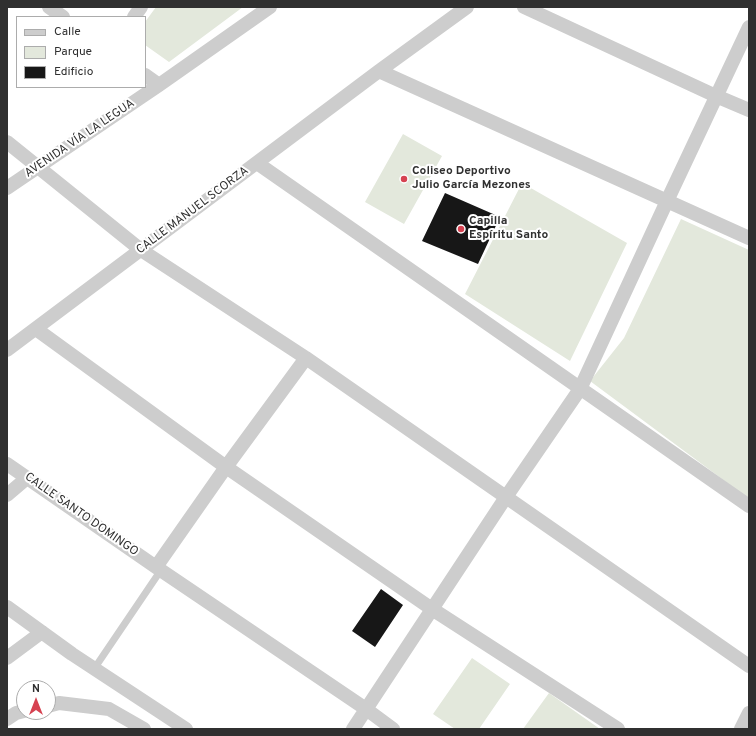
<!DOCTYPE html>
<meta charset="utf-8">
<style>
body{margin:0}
#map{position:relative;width:756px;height:736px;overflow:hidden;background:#fff;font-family:Overpass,sans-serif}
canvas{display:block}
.frame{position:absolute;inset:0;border:8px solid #303030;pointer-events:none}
.legend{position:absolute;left:16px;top:16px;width:130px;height:72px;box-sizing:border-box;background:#fff;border:1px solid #acacac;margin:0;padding:5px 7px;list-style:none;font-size:12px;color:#303030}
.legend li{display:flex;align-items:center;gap:8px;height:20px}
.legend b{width:20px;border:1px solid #acacac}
.north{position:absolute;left:16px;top:680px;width:40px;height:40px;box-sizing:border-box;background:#fff;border:1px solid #acacac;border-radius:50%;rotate:0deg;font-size:11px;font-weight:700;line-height:16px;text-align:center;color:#303030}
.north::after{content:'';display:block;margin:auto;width:14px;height:18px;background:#d64251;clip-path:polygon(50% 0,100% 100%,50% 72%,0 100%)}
</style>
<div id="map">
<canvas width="756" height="736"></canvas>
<div class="frame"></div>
<ul class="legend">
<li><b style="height:5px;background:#cdcdcd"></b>Calle</li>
<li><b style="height:11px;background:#e3e8dc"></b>Parque</li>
<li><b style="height:11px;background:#171717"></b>Edificio</li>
</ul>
<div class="north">N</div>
</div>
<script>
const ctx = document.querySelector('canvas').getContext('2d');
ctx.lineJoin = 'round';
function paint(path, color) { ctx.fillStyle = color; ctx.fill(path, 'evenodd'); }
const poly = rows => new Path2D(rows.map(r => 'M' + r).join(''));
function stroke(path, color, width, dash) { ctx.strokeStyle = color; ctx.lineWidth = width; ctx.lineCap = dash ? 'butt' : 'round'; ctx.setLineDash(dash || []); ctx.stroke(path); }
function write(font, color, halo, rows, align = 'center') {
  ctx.font = font + ' Overpass,sans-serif'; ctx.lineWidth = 4; ctx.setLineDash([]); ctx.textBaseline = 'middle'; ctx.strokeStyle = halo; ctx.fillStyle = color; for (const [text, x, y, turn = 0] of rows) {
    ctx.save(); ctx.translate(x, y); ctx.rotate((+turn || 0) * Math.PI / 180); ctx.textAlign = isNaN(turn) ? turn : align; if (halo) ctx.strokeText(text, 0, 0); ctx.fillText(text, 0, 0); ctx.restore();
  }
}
const green = poly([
 [156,7,243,7,169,62,145,45,145,22],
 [403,134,442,156,404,224,365,202],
 [522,183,627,243,570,361,465,294],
 [681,219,749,250,749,499,590,381,624,338],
 [472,658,510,684,479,729,455,729,433,714],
 [549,693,600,729,523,729]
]);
const building = poly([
 [445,193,500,217,478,264,422,241],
 [381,589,403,605,375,647,352,631]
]);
const service = poly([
 [94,669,161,570]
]);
const minor = poly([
 [49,7,63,17],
 [524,7,716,96,749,110],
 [134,17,141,7],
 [379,71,749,238],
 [145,75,159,85],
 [7,142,141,250,306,358,749,666],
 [257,163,749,506],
 [7,188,159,85,270,7],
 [36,329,226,467,432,609,618,729],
 [7,350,379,71,467,7],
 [7,464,156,567,366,709,393,729],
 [7,495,27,478],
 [156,567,226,467,306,358],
 [7,607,72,654,186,729],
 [7,658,42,632],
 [48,706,59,703,109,709,144,729],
 [7,719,16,713,24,711],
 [353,729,506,497,580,389,667,201,749,27],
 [741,729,749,713]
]);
const markers = [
 [404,179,4,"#d64251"],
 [461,229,4,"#d64251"]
];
const streetNames = [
 ["AVENIDA VÍA LA LEGUA",80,139,-34],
 ["CALLE MANUEL SCORZA",193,211,-37],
 ["CALLE SANTO DOMINGO",81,515,35]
];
const poiNames = [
 ["Coliseo Deportivo",412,172],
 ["Julio García Mezones",412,186],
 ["Capilla",469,222],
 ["Espíritu Santo",469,236]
];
paint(green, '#e3e8dc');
paint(building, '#171717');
stroke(service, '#cdcdcd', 7);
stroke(minor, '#cdcdcd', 14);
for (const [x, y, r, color] of markers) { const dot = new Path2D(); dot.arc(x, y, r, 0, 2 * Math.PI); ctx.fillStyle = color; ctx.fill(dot); stroke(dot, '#fff', 1.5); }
write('12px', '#303030', '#fff', streetNames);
write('bold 12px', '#303030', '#fff', poiNames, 'left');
</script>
